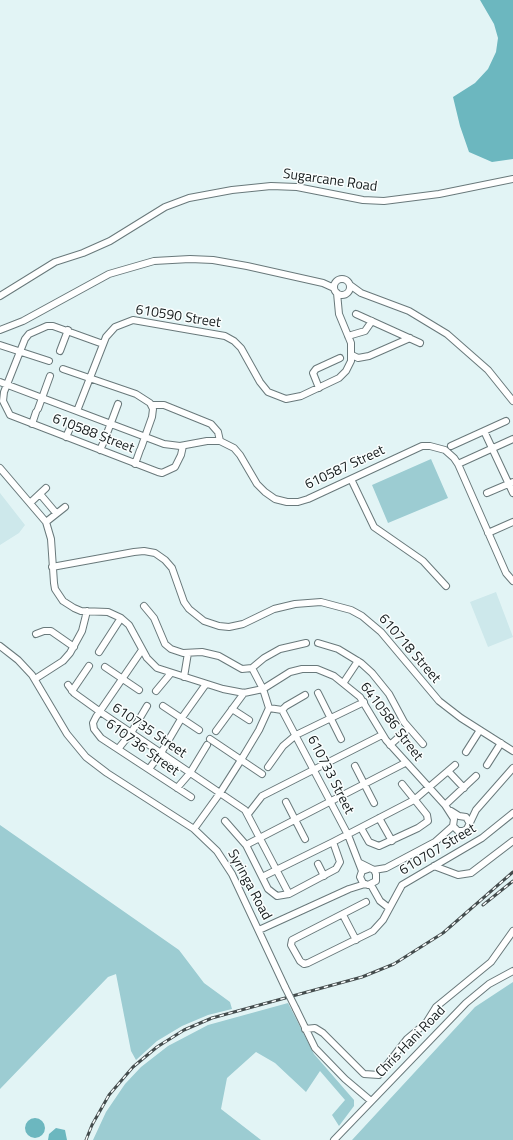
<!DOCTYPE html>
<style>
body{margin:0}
canvas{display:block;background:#e2f4f5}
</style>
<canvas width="513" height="1140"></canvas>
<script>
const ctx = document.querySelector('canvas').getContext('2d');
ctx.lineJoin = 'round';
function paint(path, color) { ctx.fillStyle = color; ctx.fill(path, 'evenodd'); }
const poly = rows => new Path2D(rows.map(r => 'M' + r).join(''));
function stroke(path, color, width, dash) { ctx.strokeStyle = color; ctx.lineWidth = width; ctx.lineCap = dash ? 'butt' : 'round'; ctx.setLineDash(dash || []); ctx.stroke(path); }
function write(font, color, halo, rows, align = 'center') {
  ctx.font = font + ' "Titillium Web",sans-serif'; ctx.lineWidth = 3; ctx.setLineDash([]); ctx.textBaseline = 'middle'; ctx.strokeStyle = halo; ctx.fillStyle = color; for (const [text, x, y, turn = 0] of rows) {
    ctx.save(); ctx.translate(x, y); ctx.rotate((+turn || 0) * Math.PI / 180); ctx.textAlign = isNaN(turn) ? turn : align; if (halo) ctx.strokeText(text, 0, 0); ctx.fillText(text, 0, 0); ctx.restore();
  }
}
const built = poly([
 [0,493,25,525,19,533,0,545],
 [496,592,513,637,488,647,470,602]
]);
const green = poly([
 [431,459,448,498,388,523,372,485],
 [0,825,179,950,204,983,230,1002,232,1009,208,1015,182,1026,157,1041,136,1060,131,1051,116,974,108,977,0,1089],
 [513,982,513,1140,352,1140,475,1007],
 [288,1003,314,1054,354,1100,354,1106,339,1126,332,1115,345,1100,320,1071,306,1092,275,1063,256,1052,227,1078,221,1109,261,1140,93,1140,106,1112,125,1084,141,1067,168,1046,208,1025]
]);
const water = poly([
 [480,0,513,0,513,159,492,162,469,152,460,126,453,97,475,83,488,69,496,52,498,38,494,24],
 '25 1128a10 10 0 1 1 20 0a10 10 0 1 1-20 0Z',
 [56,1128,65,1130,67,1140,48,1140,49,1134]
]);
const minor = poly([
 '334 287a8 8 0 1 1 16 0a8 8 0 1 1-16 0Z',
 [350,285,361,293,409,311,447,334,488,370,513,401],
 [0,296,55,262,83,253,110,241,165,207,189,198,232,190,271,186,297,187,363,200,384,201,439,194,513,179],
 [356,314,420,343],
 [0,330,23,321,109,274,154,261,190,259,213,260,247,266,323,283,334,288],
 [348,336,365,331,372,321],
 [103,344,53,326,47,326,29,334,25,339,4,392,3,401,10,415,158,472,162,473,175,467,181,455,183,446],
 [0,345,49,361],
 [60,351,68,330],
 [352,355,358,358,369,356,410,338],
 [63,369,136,394,150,403,153,409,152,417,141,448],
 [0,382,164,444,180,446,207,441,220,441,234,448,240,455,257,484,265,492,275,499,287,502,298,502,308,499,422,446,430,446,445,450,454,458,458,464,506,573,513,581],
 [319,388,313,373,316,369,340,358],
 [152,405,164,405,211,424,218,432,220,441],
 [38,409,50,376],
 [77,411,106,337,115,327,133,320,225,336,234,341,241,348,260,382,268,392,286,399,301,396,339,378,346,371,351,361,351,343,339,314,337,293],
 [32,424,36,412],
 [484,431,513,493],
 [106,436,118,404],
 [66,437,71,426],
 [451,446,506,421],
 [100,450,105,439],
 [135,464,140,450],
 [458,464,513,439],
 [0,468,46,522,51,539,54,583,55,589,63,601,74,608,81,611,108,612,121,618,129,625,147,658,157,668,223,689,244,693,263,689,290,672,302,669,317,669,334,676,360,697,386,740,445,805,454,819,453,826,435,842,386,868,374,870],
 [351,479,374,527,423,561,446,586],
 [487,493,513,482],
 [40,494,56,513],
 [30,503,46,488],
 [46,522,65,507],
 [488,533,513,522],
 [52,567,134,552,144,551,155,553,165,560,172,568,184,602,189,609,204,621,219,626,229,627,243,624,274,609,295,604,321,602,351,610,362,616,381,632,439,701,461,718,513,751],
 [144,606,154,618,165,644,171,649,183,653,202,652,219,656,242,669,252,668,264,658,280,649,306,643],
 [36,634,44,631,51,631,74,647],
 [318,643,338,649,361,663,372,673,389,694,404,722,423,744],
 [0,646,18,660,32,675,67,734,86,757,107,773,194,829,217,851,232,874,285,987],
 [142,650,96,717,93,723,94,729,101,738,191,797],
 [99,652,121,618],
 [105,667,139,690],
 [184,677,188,653],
 [35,679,63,661,70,653,82,631,87,611],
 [344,682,358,661],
 [68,685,74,693,99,711,245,810,289,894],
 [72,691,89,666],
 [156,691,171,673],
 [318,693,341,739],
 [163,706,199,730],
 [269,708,282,710,348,835,362,871],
 [232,709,249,720],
 [282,710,286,706,305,695],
 [216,731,244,693],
 [210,739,262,774],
 [390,745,409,728],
 [118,749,131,733,147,706],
 [466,752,480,730],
 [487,765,501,743],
 [355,766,374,803],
 [268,767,283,746,296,735,364,702],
 [149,769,161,753,181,719,206,684],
 [448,771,464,788],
 [177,788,190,773,207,745],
 [286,802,305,839],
 [445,805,476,776],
 [451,811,459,816,466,817,469,822],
 [248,814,262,796,382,735],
 [379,818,392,841],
 [225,821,246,845,268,889,277,896,289,894,336,869,340,862,333,842],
 [453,826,458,831,463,831,467,829,476,810,513,768],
 [361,828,369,842,379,846,418,828,428,821,427,815,402,784],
 [194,829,220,793,241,760,259,730,269,708,263,689,252,668],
 [246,845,405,763],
 [360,863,374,870,376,874,376,881,368,885,363,883,360,877,362,871,368,869],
 [318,864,324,876],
 [434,866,458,875,471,873,513,841],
 [262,877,333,842,414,800,455,765],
 [371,885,380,901,389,908],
 [366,902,292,940,291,945,300,961,304,964,308,963,373,931,383,920,402,885,482,838,513,813],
 [343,915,356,940],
 [259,930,349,889,365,884],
 [296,1009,315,1048,345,1079,371,1101],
 [305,1029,315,1028,323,1033,364,1074,379,1075,407,1039,426,1023,436,1007,491,962,513,931],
 [334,1140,466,1003,489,984,513,971]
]);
const rail = poly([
 [483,905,513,881],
 [86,1140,92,1125,109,1095,133,1067,157,1047,184,1030,212,1018,362,977,394,964,443,933,513,872]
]);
const minorBridge = poly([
 [285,987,296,1009]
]);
const streetNames = [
 ["Sugarcane Road",330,181,8],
 ["610590 Street",178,317,9],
 ["610588 Street",93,434,21],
 ["610587 Street",345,468,-25],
 ["610718 Street",409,649,49],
 ["6410586 Street",391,722,53],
 ["610735 Street",149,731,34],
 ["610736 Street",142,748,36],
 ["610733 Street",330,775,63],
 ["610707 Street",438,850,-31],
 ["Syringa Road",249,885,62],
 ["Chris Hani Road",411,1042,-46]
];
paint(built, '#cde8eb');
paint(green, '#9cccd2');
paint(water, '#6cb7bf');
stroke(minor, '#69797b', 8);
stroke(minor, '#fff', 6);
stroke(rail, '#444c4d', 3);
stroke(rail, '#fafefe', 1.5, [4.5]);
stroke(minorBridge, '#69797b', 8, []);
stroke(minorBridge, '#fff', 6);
write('14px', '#161c1d', '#fafefe', streetNames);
</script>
